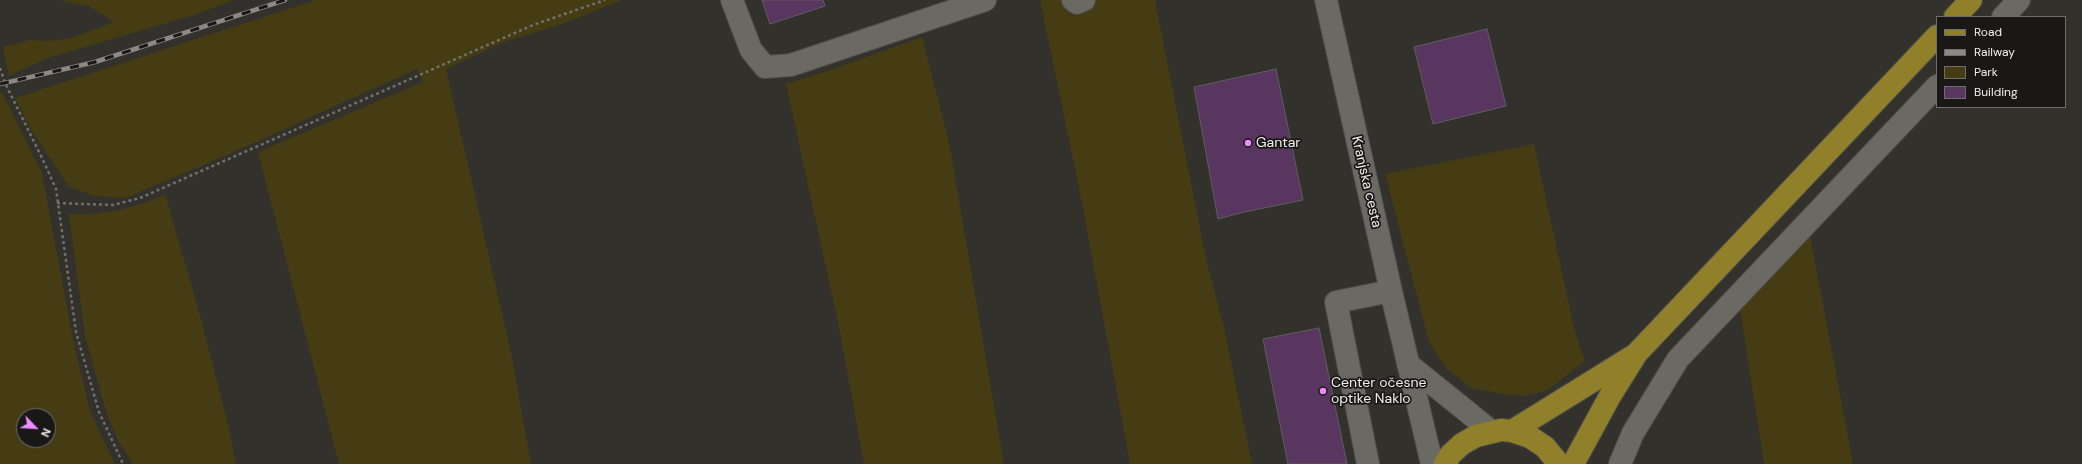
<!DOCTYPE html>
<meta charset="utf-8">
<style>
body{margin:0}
#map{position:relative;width:2082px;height:464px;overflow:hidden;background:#32312c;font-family:"DM Sans",sans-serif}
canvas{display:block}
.legend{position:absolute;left:1936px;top:16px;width:130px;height:92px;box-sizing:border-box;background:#191817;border:1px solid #6f6e6c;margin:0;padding:5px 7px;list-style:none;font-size:12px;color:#f0efec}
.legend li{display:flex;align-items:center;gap:8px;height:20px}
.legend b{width:20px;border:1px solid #6f6e6c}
.north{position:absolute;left:16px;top:408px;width:40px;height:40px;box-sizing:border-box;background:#191817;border:1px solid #6f6e6c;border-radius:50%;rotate:115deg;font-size:11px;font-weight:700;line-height:16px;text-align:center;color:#f0efec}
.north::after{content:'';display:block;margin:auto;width:14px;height:18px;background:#e98dfd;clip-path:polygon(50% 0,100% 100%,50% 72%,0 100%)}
</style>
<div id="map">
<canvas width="2082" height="464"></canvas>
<ul class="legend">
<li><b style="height:5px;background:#908029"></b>Road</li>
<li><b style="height:5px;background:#8a8985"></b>Railway</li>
<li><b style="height:11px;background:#453c14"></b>Park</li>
<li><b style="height:11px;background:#58365f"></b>Building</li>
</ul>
<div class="north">N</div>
</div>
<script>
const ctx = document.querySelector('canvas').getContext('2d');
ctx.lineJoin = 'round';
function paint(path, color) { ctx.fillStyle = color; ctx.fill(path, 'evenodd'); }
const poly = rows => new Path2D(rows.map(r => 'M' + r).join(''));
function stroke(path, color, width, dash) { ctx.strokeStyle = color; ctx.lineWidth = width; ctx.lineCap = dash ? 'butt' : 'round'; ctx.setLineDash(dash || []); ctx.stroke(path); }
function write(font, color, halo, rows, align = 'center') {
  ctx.font = font + ' "DM Sans",sans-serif'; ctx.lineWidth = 3.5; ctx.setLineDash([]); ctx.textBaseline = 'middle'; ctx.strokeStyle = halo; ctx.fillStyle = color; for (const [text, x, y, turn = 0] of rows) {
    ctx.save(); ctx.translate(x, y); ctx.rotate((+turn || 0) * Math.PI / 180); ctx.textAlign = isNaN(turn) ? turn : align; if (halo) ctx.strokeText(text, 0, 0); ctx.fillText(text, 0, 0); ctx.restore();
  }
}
const green = poly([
 [58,0,234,0,194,15,48,58,9,76,3,47,30,40,49,41,71,38,114,22,89,6],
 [316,0,622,0,565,23,504,42,446,69,512,357,531,464,339,464,258,152,423,82,417,69,227,155,125,198,95,196,69,187,30,128,15,98],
 [1040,0,1155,0,1206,259,1224,327,1252,464,1130,464,1082,203],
 [922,37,949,142,1004,464,864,464,840,332,786,84,830,70],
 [2,92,42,173,73,340,90,411,115,464,0,464,0,93],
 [24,416,48,416,48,440,24,440],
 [1534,144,1575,332,1585,361,1548,390,1523,396,1502,394,1471,388,1447,369,1429,342,1385,174],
 [165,194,198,308,227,420,236,464,133,464,120,444,107,415,85,336,69,214,90,214,119,210,148,202],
 [1810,235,1853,464,1764,464,1740,309]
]);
const building = poly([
 [762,0,823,0,825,6,770,24,762,0],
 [1487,29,1506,106,1433,124,1414,47,1487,29],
 [1276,69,1303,200,1244,212,1218,219,1194,87,1276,69],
 [1319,328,1347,464,1288,464,1263,339,1319,328]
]);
const path = poly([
 [0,68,5,83,43,160,56,189,76,332,99,412,123,464],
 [57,203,113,205,140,198,533,25,605,0]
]);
const minor = poly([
 [732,0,751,50,765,67,791,65,985,0],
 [1073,0,1077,3,1084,0],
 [1326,0,1391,291,1432,464],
 [2003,17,2019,0],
 [1408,364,1491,431],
 [1368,464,1336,302,1391,291],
 [1620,464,1633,433,1678,359,1937,86]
]);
const major = poly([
 [1955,17,1971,0],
 [1512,431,1633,356],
 [1445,464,1450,455,1462,444,1476,436,1501,430,1512,431,1530,437,1545,447,1559,464],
 [1573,464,1610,396,1637,353,1937,36]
]);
const rail = poly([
 [0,84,95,62,285,0]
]);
const markers = [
 [1248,143,4,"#e98dfd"],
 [1323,391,4,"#e98dfd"]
];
const poiNames = [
 ["Gantar",1256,143],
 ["Center očesne",1331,383],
 ["optike Naklo",1331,399]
];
const streetNames = [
 ["Kranjska cesta",1366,182,77]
];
paint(green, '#453c14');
paint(building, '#58365f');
stroke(building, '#605d61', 1);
stroke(minor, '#4d4c49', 24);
stroke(major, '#4d4c49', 24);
stroke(path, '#706f6a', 2.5, [3, 3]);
stroke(minor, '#6a6964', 22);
stroke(major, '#908029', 22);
stroke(rail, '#8a8985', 4.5);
stroke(rail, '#191817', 3, [9]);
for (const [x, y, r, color] of markers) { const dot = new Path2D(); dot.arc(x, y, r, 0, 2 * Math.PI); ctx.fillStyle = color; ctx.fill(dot); stroke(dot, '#191817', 1.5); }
write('14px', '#f0efec', '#191817', poiNames, 'left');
write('14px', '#f0efec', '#191817', streetNames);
</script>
